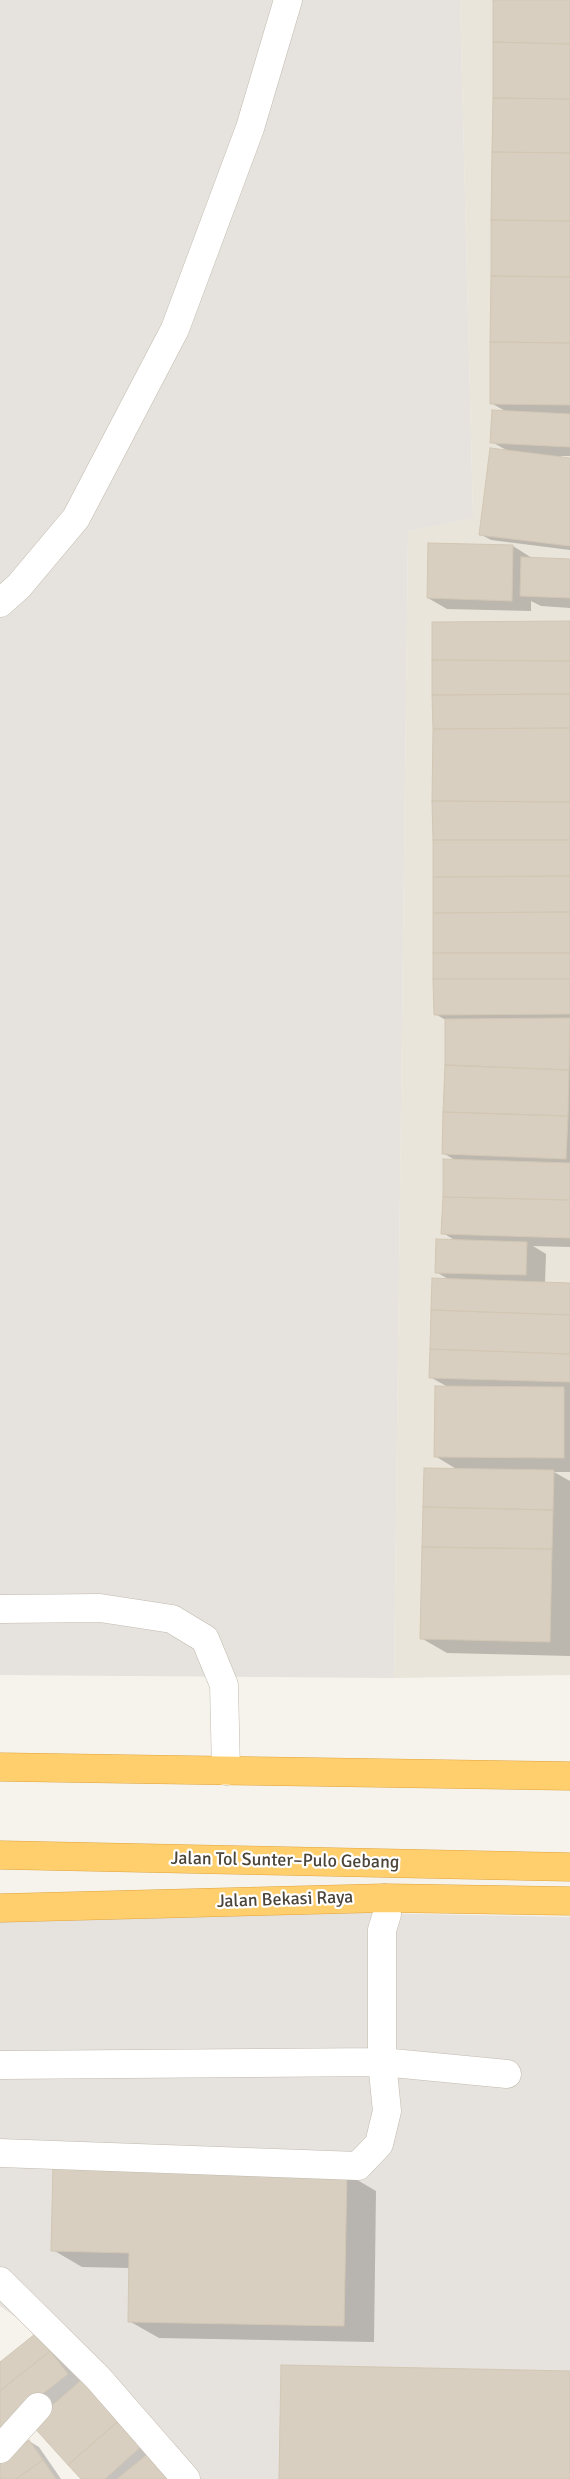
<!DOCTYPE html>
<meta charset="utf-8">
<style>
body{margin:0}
canvas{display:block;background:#f6f3ec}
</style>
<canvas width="570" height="2479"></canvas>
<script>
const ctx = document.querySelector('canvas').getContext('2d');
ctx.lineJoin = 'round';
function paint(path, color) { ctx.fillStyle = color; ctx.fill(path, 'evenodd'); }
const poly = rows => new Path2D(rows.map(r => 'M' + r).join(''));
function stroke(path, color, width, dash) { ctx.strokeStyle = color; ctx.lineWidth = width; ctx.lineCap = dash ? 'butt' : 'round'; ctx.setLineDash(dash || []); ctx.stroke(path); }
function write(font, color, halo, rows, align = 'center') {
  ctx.font = font + ' Signika,sans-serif'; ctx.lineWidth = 4.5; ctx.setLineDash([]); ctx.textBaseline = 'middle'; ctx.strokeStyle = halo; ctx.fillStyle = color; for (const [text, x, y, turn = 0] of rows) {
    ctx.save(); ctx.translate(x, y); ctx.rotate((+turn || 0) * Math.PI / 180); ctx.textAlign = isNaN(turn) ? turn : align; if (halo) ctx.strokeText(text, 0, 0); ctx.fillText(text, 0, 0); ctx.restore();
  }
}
const residential = poly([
 [460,0,570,0,570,1675,394,1678,408,531,473,517]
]);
const industrial = poly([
 [0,0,460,0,473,518,408,531,394,1678,0,1675],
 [0,1908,352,1913,353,1911,369,1913,570,1917,570,2479,173,2479,74,2358,0,2306]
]);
const shadow = poly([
 [495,0,570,0,570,456,561,456,561,458,570,459,570,550,491,540,480,534,508,451,492,442,507,412,491,403],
 [513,546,532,558,570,560,570,608,541,606,531,601,531,611,447,609,428,598],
 [570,622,570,1247,533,1246,546,1254,545,1283,570,1284,570,1472,554,1472,570,1481,570,1656,447,1653,421,1638,458,1470,435,1456,448,1387,430,1377,450,1280,436,1272,456,1241,443,1233,455,1160,443,1153,446,1020,435,1014],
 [347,2174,376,2191,374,2342,159,2338,129,2321,130,2268,82,2267,53,2250],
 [35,2335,184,2479,82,2479,35,2426,0,2453,0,2363],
 [29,2441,39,2447,61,2479,65,2479,0,2479]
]);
const building = poly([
 [493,0,570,0,570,44,493,42,493,0],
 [493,42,570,44,570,99,493,98,493,42],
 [493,98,570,99,570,153,492,152,493,98],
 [492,152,570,153,570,221,491,220,492,152],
 [491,220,570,221,570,277,491,276,491,220],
 [491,276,570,277,570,343,490,342,491,276],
 [490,342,570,343,570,405,490,404,490,342],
 [492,410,570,414,570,447,490,443,492,410],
 [490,448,570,458,570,546,479,535,490,448],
 [428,543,513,545,512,601,427,598,428,543],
 [521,557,570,559,570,598,520,596,521,557],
 [570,621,570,661,432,660,432,622,570,621],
 [432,660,570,661,570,694,432,695,432,660],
 [570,694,570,728,433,729,432,695,570,694],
 [570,728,570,802,432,801,433,729,570,728],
 [432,801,570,802,570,840,433,840,432,801],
 [433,840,570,840,570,876,433,877,433,840],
 [570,876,570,912,433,913,433,877,570,876],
 [570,912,570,953,433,953,433,913,570,912],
 [433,953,570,953,570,979,433,979,433,953],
 [433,979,570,979,570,1014,434,1015,433,979],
 [570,1018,569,1070,445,1065,445,1019,570,1018],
 [445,1065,569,1070,568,1116,443,1112,445,1065],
 [443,1112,568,1116,566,1159,442,1154,443,1112],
 [443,1159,570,1163,570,1200,443,1197,443,1159],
 [443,1197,570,1200,570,1238,441,1234,443,1197],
 [436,1239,527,1242,526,1275,435,1273,436,1239],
 [432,1278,570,1283,570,1315,431,1310,432,1278],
 [431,1310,570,1315,570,1354,430,1349,431,1310],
 [430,1349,570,1354,570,1382,429,1378,430,1349],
 [435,1386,564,1387,564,1458,434,1457,435,1386],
 [424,1468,554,1470,553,1510,423,1507,424,1468],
 [423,1507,553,1510,552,1549,422,1547,423,1507],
 [422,1547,552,1549,550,1642,420,1639,422,1547],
 [53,2165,347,2172,344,2326,128,2322,129,2253,51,2251,53,2165],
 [35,2334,50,2351,0,2391,0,2362,35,2334],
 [50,2351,68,2374,0,2427,0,2391,50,2351],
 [281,2365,570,2371,570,2479,279,2479,281,2365],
 [87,2375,124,2416,68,2465,31,2424,87,2375],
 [124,2416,147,2441,105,2479,81,2479,68,2465,124,2416],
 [29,2440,43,2460,16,2479,0,2479,0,2459,29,2440],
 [155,2448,173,2479,117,2479,155,2448],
 [43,2460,56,2479,16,2479,43,2460]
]);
const minor = poly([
 [0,603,19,586,76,518,175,329,250,128,288,0],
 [0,1609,100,1608,172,1619,205,1639,224,1685,226,1771],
 [0,2065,382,2062,507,2074],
 [0,2153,358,2166,379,2144,387,2111,382,2062,382,1930,387,1914,385,1898],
 [0,2281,98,2378,186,2479],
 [0,2449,38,2407]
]);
const highway = poly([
 [0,1767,570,1776],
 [0,1855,570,1867],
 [0,1908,385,1898,570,1901]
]);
const streetNames = [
 ["Jalan Tol Sunter–Pulo Gebang",285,1861,1],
 ["Jalan Bekasi Raya",285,1900,-2]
];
paint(residential, '#eae5da');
paint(industrial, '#e6e2dd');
paint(shadow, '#0003');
paint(building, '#d8cfc1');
stroke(building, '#d3c7b4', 1);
stroke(minor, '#c2bbae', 29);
stroke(highway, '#e0a43c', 29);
stroke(minor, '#fff', 28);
stroke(highway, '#ffcf6e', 28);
write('18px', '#4b4439', '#fff', streetNames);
</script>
